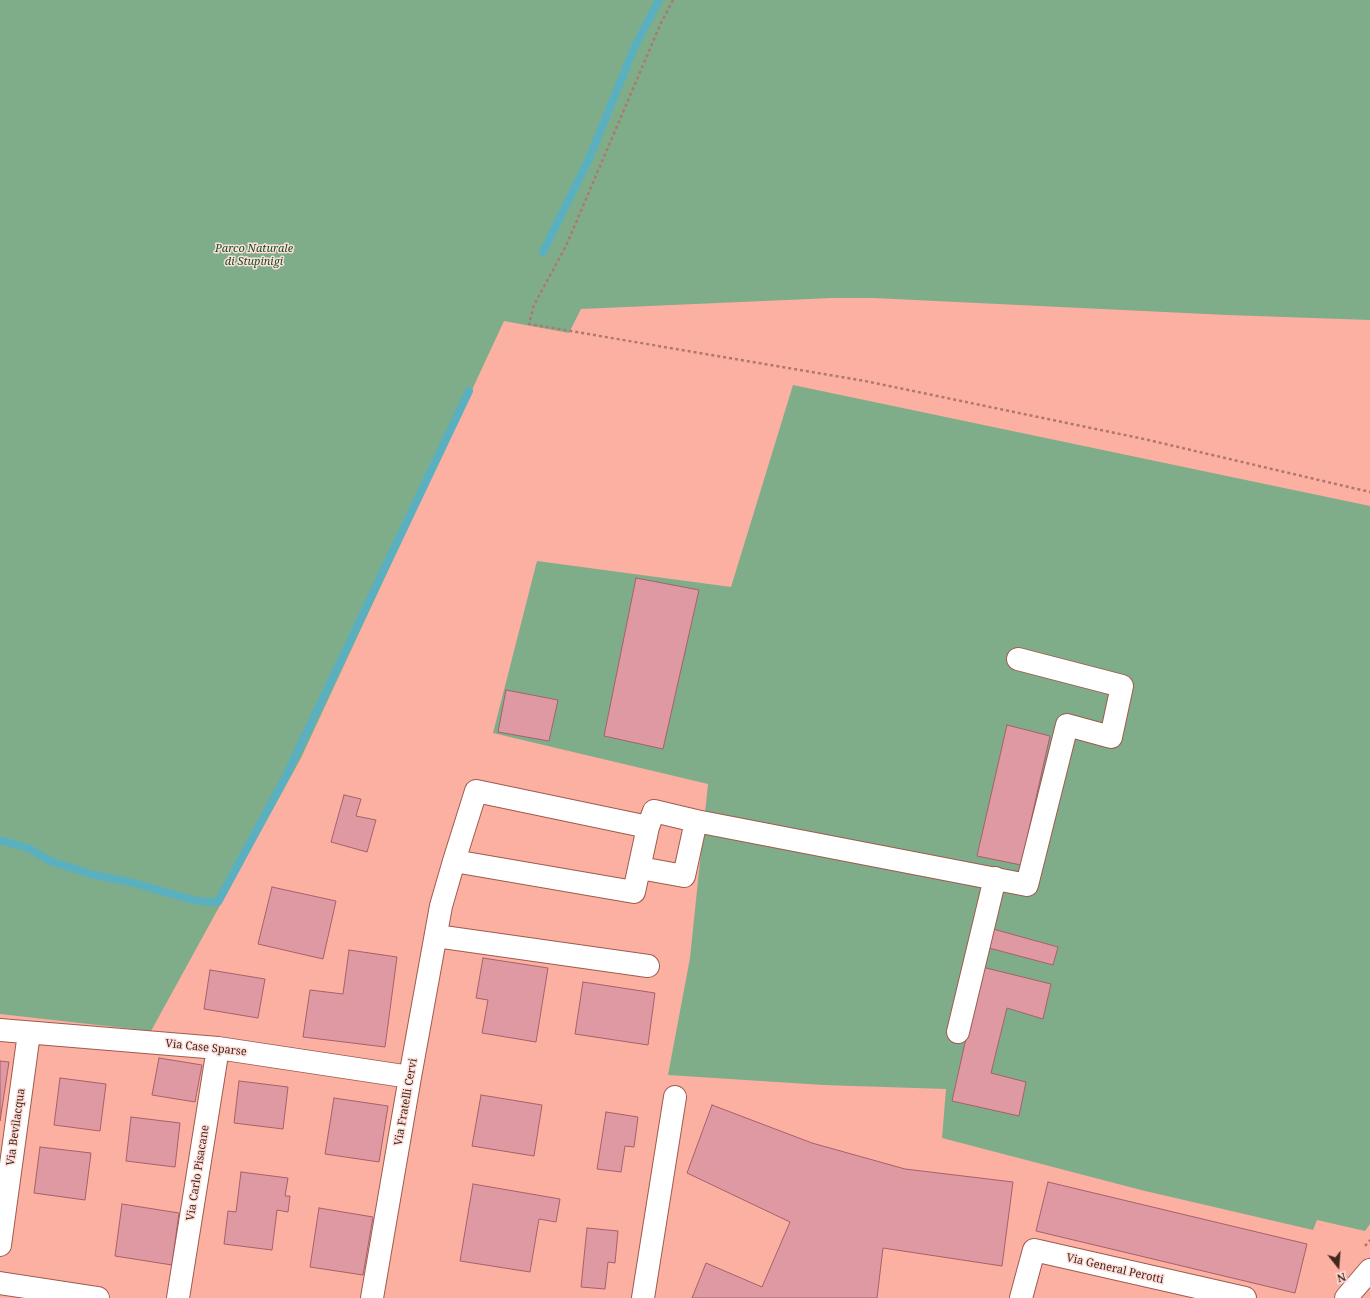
<!DOCTYPE html>
<style>
body{margin:0}
#map{position:relative;width:1370px;height:1298px;overflow:hidden;background:#fcb0a2;font-family:"Noto Serif",serif}
canvas{display:block}
.north{position:absolute;left:1318px;top:1246px;width:40px;height:40px;-webkit-text-stroke:3px #feded8;paint-order:stroke;rotate:163deg;font-size:11px;font-weight:700;line-height:16px;text-align:center;color:#42251f}
.north::after{content:'';display:block;margin:auto;width:14px;height:18px;background:#42251f;clip-path:polygon(50% 0,100% 100%,50% 72%,0 100%)}
</style>
<div id="map">
<canvas width="1370" height="1298"></canvas>
<div class="north">N</div>
</div>
<script>
const ctx = document.querySelector('canvas').getContext('2d');
ctx.lineJoin = 'round';
function paint(path, color) { ctx.fillStyle = color; ctx.fill(path, 'evenodd'); }
const poly = rows => new Path2D(rows.map(r => 'M' + r).join(''));
function stroke(path, color, width, dash) { ctx.strokeStyle = color; ctx.lineWidth = width; ctx.lineCap = dash ? 'butt' : 'round'; ctx.setLineDash(dash || []); ctx.stroke(path); }
function write(font, color, halo, rows, align = 'center') {
  ctx.font = font + ' "Noto Serif",serif'; ctx.lineWidth = 3; ctx.setLineDash([]); ctx.textBaseline = 'middle'; ctx.strokeStyle = halo; ctx.fillStyle = color; for (const [text, x, y, turn = 0] of rows) {
    ctx.save(); ctx.translate(x, y); ctx.rotate((+turn || 0) * Math.PI / 180); ctx.textAlign = isNaN(turn) ? turn : align; if (halo) ctx.strokeText(text, 0, 0); ctx.fillText(text, 0, 0); ctx.restore();
  }
}
const green = poly([
 [0,0,1370,0,1370,320,1227,315,873,298,832,298,581,309,569,333,504,321,301,758,151,1031,0,1014],
 [793,385,1370,506,1370,1224,1365,1231,1317,1220,1313,1230,1141,1190,942,1138,946,1089,823,1085,668,1075,690,958,708,784,493,733,537,561,731,587]
]);
const stream = poly([
 [543,252,588,161,635,46,659,0],
 [0,840,28,848,50,861,94,875,130,882,197,901,218,902,285,778,469,391]
]);
const building = poly([
 [636,578,699,590,663,749,604,736,636,578],
 [506,690,558,700,549,741,498,732,506,690],
 [1007,725,1050,736,1021,865,977,856,1007,725],
 [344,795,361,799,356,816,376,820,367,852,331,842,344,795],
 [272,887,336,901,323,959,258,944,272,887],
 [993,929,1058,947,1053,965,989,948,993,929],
 [349,950,397,957,385,1047,303,1037,310,990,343,994,349,950],
 [483,958,548,968,536,1042,482,1033,488,1000,476,998,483,958],
 [982,967,1051,984,1043,1019,1007,1008,991,1073,1026,1082,1019,1116,952,1101,982,967],
 [210,970,265,979,258,1018,204,1009,210,970],
 [583,982,655,993,648,1045,575,1034,583,982],
 [159,1058,202,1065,195,1102,152,1095,159,1058],
 [0,1061,9,1062,0,1121,0,1061],
 [60,1078,106,1084,100,1131,54,1125,60,1078],
 [239,1081,288,1087,283,1129,234,1123,239,1081],
 [481,1095,542,1105,534,1156,472,1146,481,1095],
 [334,1098,388,1106,379,1162,325,1154,334,1098],
 [712,1105,812,1143,905,1169,1013,1182,1002,1266,883,1248,877,1298,692,1298,706,1263,762,1287,790,1222,687,1173,712,1105],
 [606,1112,638,1117,634,1147,625,1146,621,1172,597,1169,606,1112],
 [131,1117,180,1123,175,1167,126,1161,131,1117],
 [40,1147,91,1153,85,1200,34,1193,40,1147],
 [241,1172,288,1178,285,1196,290,1196,288,1212,277,1210,272,1250,224,1244,228,1211,236,1212,241,1172],
 [1048,1182,1307,1244,1295,1293,1036,1231,1048,1182],
 [473,1184,560,1199,556,1222,539,1219,530,1272,460,1261,473,1184],
 [122,1204,179,1213,172,1265,115,1256,122,1204],
 [319,1208,373,1217,363,1275,310,1267,319,1208],
 [587,1228,618,1231,615,1263,608,1262,605,1289,581,1287,587,1228]
]);
const path = poly([
 [673,0,661,23,566,246,534,305,529,324,865,381,1144,439,1370,492],
 [1365,1246,1370,1240]
]);
const minor = poly([
 [648,827,654,811,696,821],
 [640,868,684,876,696,821,1027,885,1067,725,1111,737,1122,686,1018,659],
 [436,936,648,966],
 [0,1030,218,1048,410,1077],
 [958,1032,995,878],
 [0,1245,29,1033],
 [0,1283,98,1298],
 [178,1298,218,1048],
 [372,1298,410,1077,441,906,454,861,634,892,648,827,476,791,454,861],
 [643,1298,675,1097],
 [1021,1298,1034,1250,1245,1298],
 [1346,1298,1370,1270]
]);
const parkNames = [
 ["Parco Naturale",254,249],
 ["di Stupinigi",254,262]
];
const streetNames = [
 ["Via Case Sparse",206,1048,6],
 ["Via Fratelli Cervi",406,1102,-80],
 ["Via Bevilacqua",16,1127,-82],
 ["Via Carlo Pisacane",198,1173,-81],
 ["Via General Perotti",1115,1269,13]
];
paint(green, '#7fad8a');
stroke(stream, '#5bb0c0', 8);
paint(building, '#df99a2');
stroke(building, '#a6606a', 1);
stroke(minor, '#9e5b4e', 24);
stroke(path, '#b0786d', 2.5, [3, 3]);
stroke(minor, '#fff', 22);
write('italic 11px', '#0e4f27', '#feded8', parkNames);
write('11px', '#42251f', '#feded8', streetNames);
</script>
